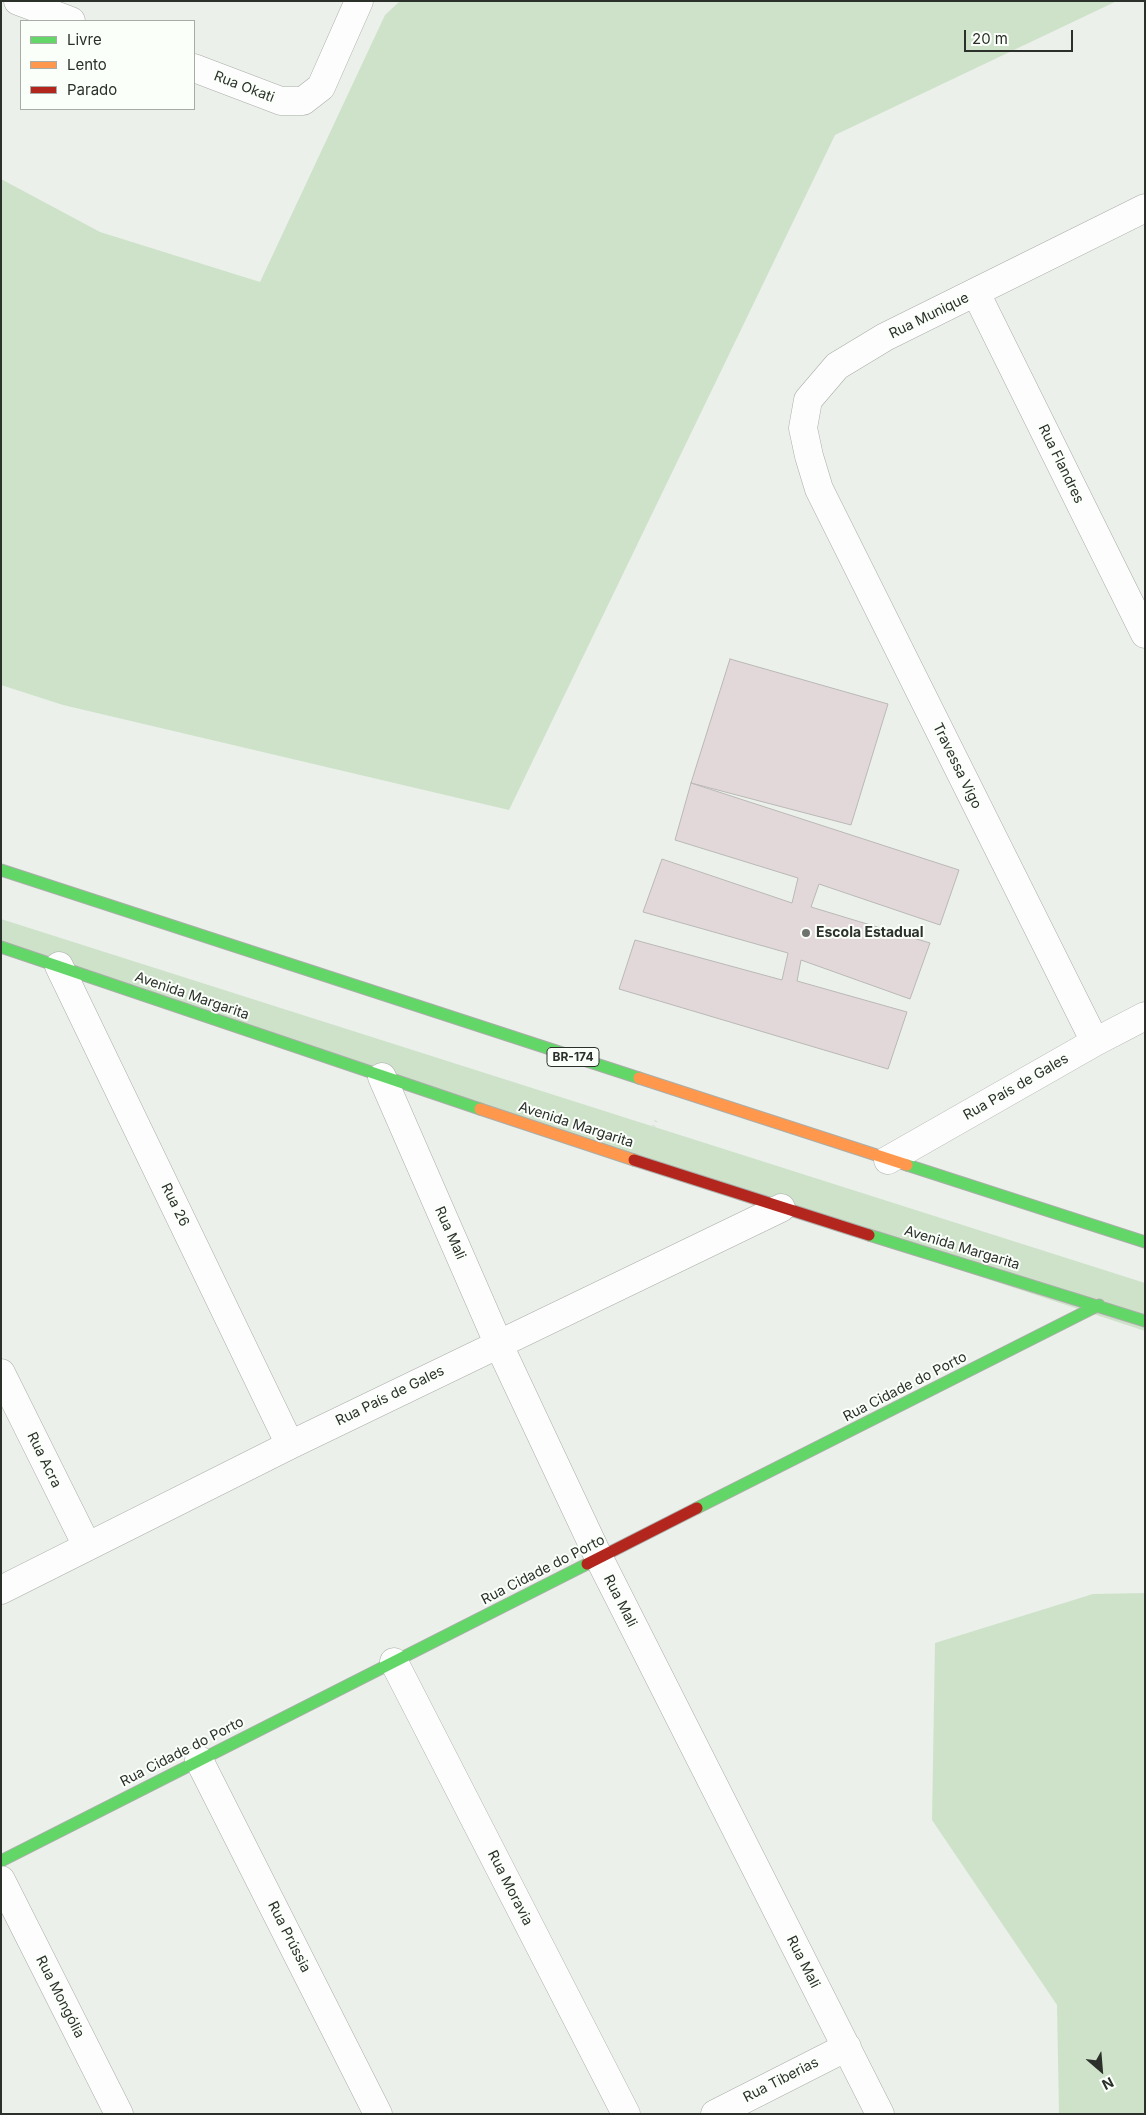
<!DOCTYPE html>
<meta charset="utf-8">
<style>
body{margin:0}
#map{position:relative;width:1146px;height:2115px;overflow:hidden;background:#ebf0ea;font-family:Inter,sans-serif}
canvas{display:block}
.frame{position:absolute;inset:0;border:2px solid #2c302b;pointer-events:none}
.legend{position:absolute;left:20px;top:20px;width:175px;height:90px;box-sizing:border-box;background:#fbfffa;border:1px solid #a8aca7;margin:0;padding:6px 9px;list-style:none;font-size:15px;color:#2c302b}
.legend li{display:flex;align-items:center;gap:10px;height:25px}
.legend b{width:25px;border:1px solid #a8aca7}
.north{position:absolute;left:1076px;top:2045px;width:50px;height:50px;-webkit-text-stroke:4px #fbfffa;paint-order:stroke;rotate:153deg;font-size:14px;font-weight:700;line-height:20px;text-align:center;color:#2c302b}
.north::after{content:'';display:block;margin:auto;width:18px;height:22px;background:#2c302b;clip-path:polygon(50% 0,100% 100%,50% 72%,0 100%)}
.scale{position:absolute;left:964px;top:30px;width:109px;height:22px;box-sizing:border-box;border:2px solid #2c302b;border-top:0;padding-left:6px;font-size:15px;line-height:18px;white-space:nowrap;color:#2c302b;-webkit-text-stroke:4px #fbfffa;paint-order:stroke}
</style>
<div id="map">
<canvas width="1146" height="2115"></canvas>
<div class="frame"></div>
<ul class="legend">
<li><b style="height:6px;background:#63d668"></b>Livre</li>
<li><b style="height:6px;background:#ff974d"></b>Lento</li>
<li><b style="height:6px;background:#b3261e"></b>Parado</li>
</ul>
<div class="north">N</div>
<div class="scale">20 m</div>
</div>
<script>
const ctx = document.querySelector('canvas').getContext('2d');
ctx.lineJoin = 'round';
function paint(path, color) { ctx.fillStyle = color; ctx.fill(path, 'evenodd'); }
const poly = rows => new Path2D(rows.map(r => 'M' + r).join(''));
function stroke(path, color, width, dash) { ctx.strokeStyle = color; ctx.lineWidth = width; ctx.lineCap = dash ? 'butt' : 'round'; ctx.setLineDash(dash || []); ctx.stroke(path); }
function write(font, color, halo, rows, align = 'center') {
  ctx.font = font + ' Inter,sans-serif'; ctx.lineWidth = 4; ctx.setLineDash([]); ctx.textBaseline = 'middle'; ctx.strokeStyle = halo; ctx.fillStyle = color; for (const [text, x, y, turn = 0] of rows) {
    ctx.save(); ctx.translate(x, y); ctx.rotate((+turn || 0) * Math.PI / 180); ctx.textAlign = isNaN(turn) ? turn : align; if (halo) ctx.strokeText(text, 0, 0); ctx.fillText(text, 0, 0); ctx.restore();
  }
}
const green = poly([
 [400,1,1117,1,835,135,509,810,63,705,1,685,1,179,100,232,260,282,385,15],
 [1,919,1145,1283,1145,1331,1,954],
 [1145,1593,1145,2114,1059,2114,1057,2005,932,1820,935,1643,1093,1594]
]);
const building = poly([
 [730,659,888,704,851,825,691,783,730,659],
 [691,783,959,870,940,925,819,884,811,907,930,943,910,999,801,960,797,981,907,1012,888,1069,619,989,635,940,782,980,788,953,643,912,662,859,792,903,798,878,675,840,691,783]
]);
const path = poly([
 [652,1131,657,1118]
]);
const street = poly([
 [18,1,71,21],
 [194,68,281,101,303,101,321,87,359,1],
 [976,293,1145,634],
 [59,966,290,1445],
 [1095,1042,819,489,809,456,803,428,808,400,837,366,885,337,1145,208],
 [382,1077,498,1343,599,1558,880,2114],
 [888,1160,1095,1042,1145,1016],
 [1,1373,87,1546],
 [1,1590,290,1445,781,1208],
 [394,1662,626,2114],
 [199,1760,378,2114],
 [1,1880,119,2114],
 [715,2114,847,2047]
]);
const fast = poly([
 [1,870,639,1078],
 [1,947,480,1109],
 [907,1165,1145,1242],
 [869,1235,1145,1321],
 [697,1508,1099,1305],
 [1,1861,587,1564]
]);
const slow = poly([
 [639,1078,907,1165],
 [480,1109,634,1160]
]);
const jam = poly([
 [634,1160,869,1235],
 [587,1564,697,1508]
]);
const markers = [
 [806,933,5,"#6f736e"]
];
const shields = [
 [573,1057,52]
];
const shieldNames = [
 ["BR-174",573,1057]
];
const streetNames = [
 ["Rua Okati",244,87,21],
 ["Rua Munique",929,316,-26],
 ["Rua Flandres",1061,464,64],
 ["Travessa Vigo",957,766,64],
 ["Avenida Margarita",192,996,19],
 ["Rua País de Gales",1016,1087,-30],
 ["Avenida Margarita",576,1125,18],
 ["Rua 26",175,1205,64],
 ["Rua Mali",450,1233,66],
 ["Avenida Margarita",962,1248,17],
 ["Rua Cidade do Porto",905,1387,-27],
 ["Rua País de Gales",390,1396,-26],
 ["Rua Acra",44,1460,64],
 ["Rua Cidade do Porto",543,1570,-27],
 ["Rua Mali",620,1601,63],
 ["Rua Cidade do Porto",182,1752,-27],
 ["Rua Moravia",510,1888,63],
 ["Rua Prússia",289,1937,63],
 ["Rua Mali",803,1962,63],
 ["Rua Mongólia",60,1997,63],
 ["Rua Tiberias",781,2080,-27]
];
const poiNames = [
 ["Escola Estadual",816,933]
];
paint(green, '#cee2ca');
paint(building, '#e2d8da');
stroke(building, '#b9b8b6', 1);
stroke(street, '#aaada9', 29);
stroke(fast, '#aaada9', 13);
stroke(slow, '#aaada9', 13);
stroke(jam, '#aaada9', 13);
stroke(path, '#d9dbd8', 3, [1, 4]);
stroke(street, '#fcfdfc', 28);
stroke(fast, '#63d668', 11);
stroke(slow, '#ff974d', 11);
stroke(jam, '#b3261e', 11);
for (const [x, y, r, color] of markers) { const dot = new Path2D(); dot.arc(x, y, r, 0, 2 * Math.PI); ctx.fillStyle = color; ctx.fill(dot); stroke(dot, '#fbfffa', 2); }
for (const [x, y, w] of shields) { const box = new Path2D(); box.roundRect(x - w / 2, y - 9.5, w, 19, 4); ctx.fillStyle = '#fbfffa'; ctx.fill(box); stroke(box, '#2c302b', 1); }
write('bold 12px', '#2c302b', null, shieldNames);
write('14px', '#2c302b', '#fbfffa', streetNames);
write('bold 14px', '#2c302b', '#fbfffa', poiNames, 'left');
</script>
